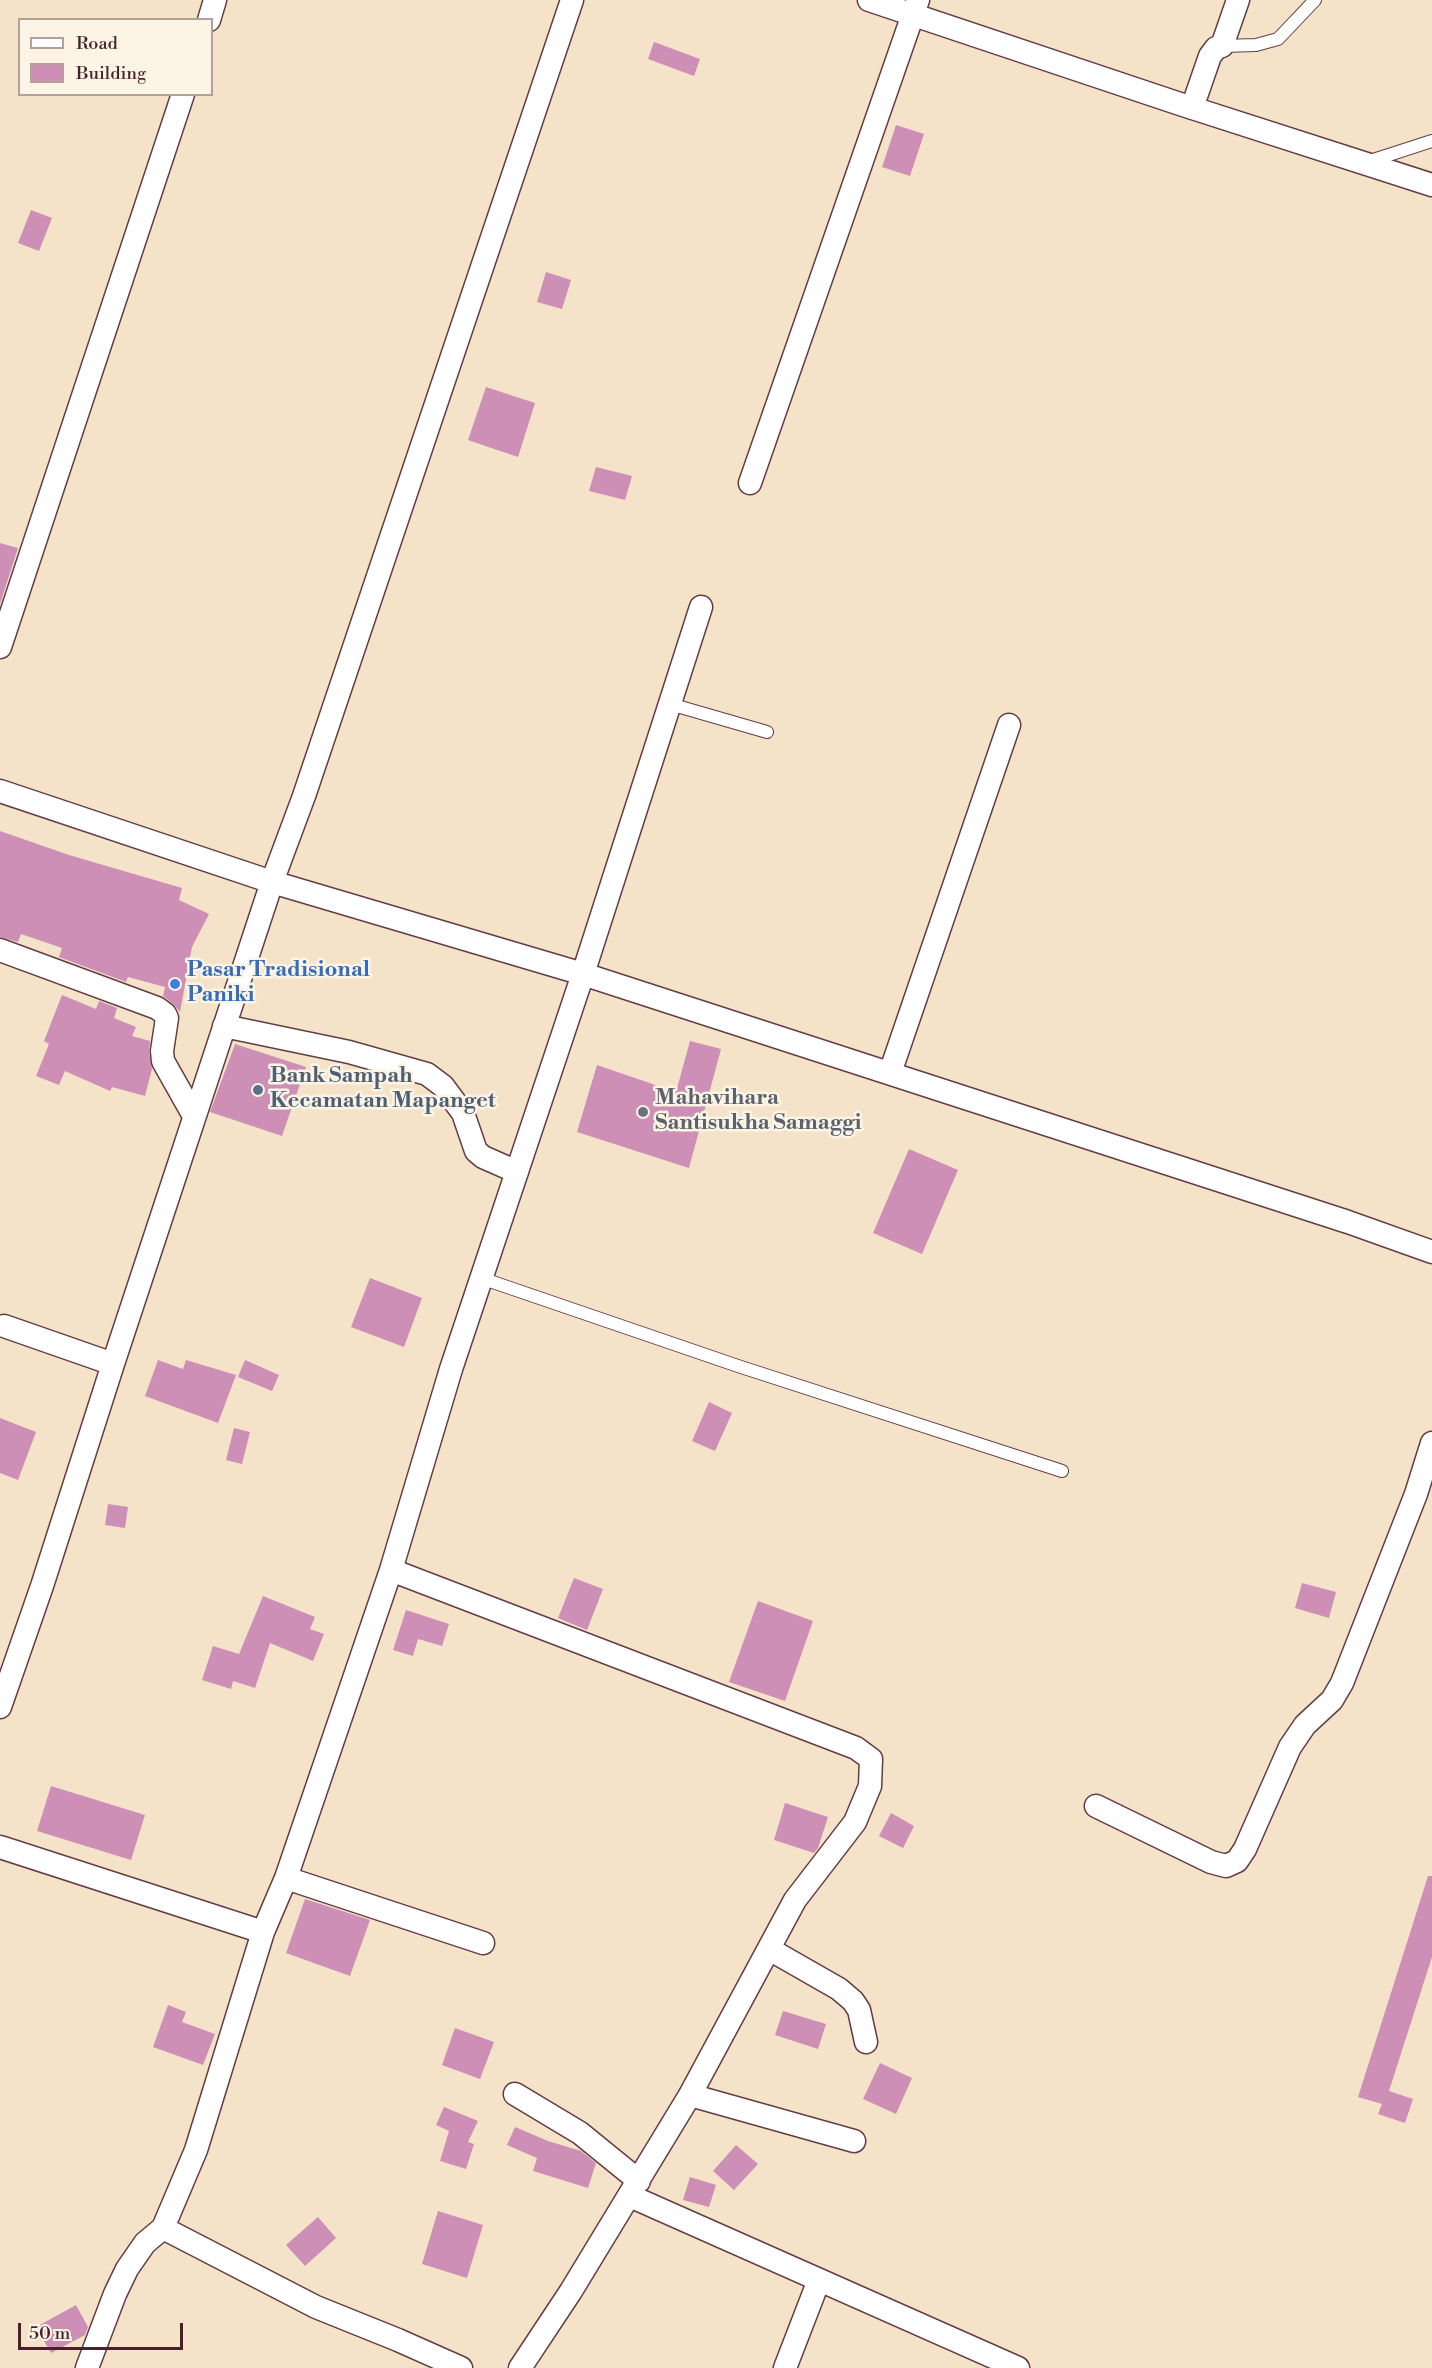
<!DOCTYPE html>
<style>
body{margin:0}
#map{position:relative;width:1432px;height:2368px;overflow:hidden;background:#f5e3c9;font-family:"Libre Bodoni",serif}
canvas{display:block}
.legend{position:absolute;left:18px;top:18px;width:195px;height:78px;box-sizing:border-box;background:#fcf5e5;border:2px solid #b59f9b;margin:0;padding:8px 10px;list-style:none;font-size:18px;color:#4a1f2b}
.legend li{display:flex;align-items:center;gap:12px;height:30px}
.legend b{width:30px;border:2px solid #b59f9b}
.scale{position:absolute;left:18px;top:2323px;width:165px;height:27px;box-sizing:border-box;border:3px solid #4a1f2b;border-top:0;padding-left:8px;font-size:18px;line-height:21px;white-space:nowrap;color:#4a1f2b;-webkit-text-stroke:4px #fcf5e5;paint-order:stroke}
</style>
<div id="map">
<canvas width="1432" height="2368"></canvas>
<ul class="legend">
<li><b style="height:8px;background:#fff"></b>Road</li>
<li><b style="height:16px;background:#cd8fb6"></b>Building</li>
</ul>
<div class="scale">50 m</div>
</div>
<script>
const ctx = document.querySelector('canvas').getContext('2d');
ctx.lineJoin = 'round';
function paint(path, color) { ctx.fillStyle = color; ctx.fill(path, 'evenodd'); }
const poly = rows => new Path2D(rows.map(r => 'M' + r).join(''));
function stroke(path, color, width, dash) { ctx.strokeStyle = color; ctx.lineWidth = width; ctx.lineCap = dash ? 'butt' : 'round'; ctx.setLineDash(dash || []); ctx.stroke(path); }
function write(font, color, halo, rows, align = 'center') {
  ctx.font = font + ' "Libre Bodoni",serif'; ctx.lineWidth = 5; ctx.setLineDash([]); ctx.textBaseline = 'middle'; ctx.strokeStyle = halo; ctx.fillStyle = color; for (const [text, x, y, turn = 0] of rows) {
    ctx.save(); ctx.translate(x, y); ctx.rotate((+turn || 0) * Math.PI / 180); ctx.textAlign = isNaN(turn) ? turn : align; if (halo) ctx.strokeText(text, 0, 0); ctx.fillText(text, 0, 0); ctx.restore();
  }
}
const building = poly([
 [654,42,700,59,694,76,648,59],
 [896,125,924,134,910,176,882,167],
 [31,210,52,218,39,251,18,243],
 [546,272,571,280,562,309,537,302],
 [486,387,535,403,518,457,468,440],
 [596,467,632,476,625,500,589,491],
 [0,543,18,548,0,604],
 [0,831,69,855,182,888,179,900,209,914,192,947,180,1012,173,1004,163,996,165,987,128,977,126,982,59,957,62,948,21,934,18,942,0,937],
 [62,995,96,1009,99,1001,117,1008,114,1018,136,1027,132,1036,150,1041,149,1052,152,1069,145,1096,112,1087,110,1091,65,1071,59,1085,36,1076,49,1044,44,1041],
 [690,1041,721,1049,689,1168,577,1132,597,1065,676,1092],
 [235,1044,306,1067,282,1136,210,1112],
 [909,1149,958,1170,922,1254,873,1233],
 [370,1278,422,1298,404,1347,351,1327],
 [158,1360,183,1369,186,1360,236,1375,218,1423,145,1396],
 [245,1360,279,1375,272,1391,238,1377],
 [709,1402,732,1413,715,1451,692,1441],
 [0,1418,36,1432,18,1480,0,1473],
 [234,1428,250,1432,242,1464,226,1460],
 [108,1504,128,1507,125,1528,105,1525],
 [574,1578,603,1589,587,1630,558,1618],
 [1302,1583,1336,1592,1329,1618,1295,1608],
 [263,1596,315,1617,310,1629,324,1634,313,1661,270,1643,255,1688,233,1681,231,1689,202,1680,213,1646,239,1654],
 [758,1601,813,1621,785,1701,729,1682],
 [406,1610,449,1624,442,1646,418,1639,413,1656,393,1650],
 [51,1786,145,1815,131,1860,37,1831],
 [785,1803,828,1817,818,1848,814,1853,774,1840],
 [891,1813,914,1826,903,1848,879,1836],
 [1428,1876,1432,1876,1432,1957,1389,2091,1413,2099,1405,2123,1378,2114,1382,2104,1358,2097],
 [305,1899,370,1920,350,1976,286,1953],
 [168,2005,186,2012,182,2022,215,2034,203,2065,153,2047],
 [783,2011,826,2024,818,2049,775,2035],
 [455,2028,494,2042,480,2079,442,2065],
 [880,2063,912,2078,896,2114,863,2099],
 [444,2107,478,2121,468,2142,474,2144,466,2169,440,2161,449,2131,436,2125],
 [515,2127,548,2141,581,2151,596,2163,588,2188,533,2171,537,2158,507,2145],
 [736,2145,758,2164,734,2190,713,2171],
 [690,2177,716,2185,709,2207,683,2200],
 [438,2211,483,2225,467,2278,422,2264],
 [318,2217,336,2238,305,2266,286,2245],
 [76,2305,88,2327,85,2335,51,2353,36,2327]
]);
const lane = poly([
 [1222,46,1256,45,1278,39,1315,0],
 [1367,162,1432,141],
 [670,704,767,732],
 [481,1278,738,1366,1062,1471]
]);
const street = poly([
 [869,0,1183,105,1432,185],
 [209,20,215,0],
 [1192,108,1210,56,1216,48,1222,46,1238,0],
 [750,483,918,0],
 [0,647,183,94],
 [0,791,272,882,583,974,1348,1222,1432,1252],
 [0,950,157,1008,165,1014,167,1018,162,1051,163,1061,194,1116],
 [224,1026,349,1052,427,1074,443,1086,463,1113,476,1151,483,1157,517,1172],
 [890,1073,1009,725],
 [4,1326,113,1364],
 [391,1570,856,1748,871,1759,870,1786,855,1822,795,1900,690,2095,571,2291,520,2368],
 [0,1707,42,1586,113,1364,272,882,304,796,572,0],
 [1096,1806,1211,1862,1226,1866,1237,1861,1245,1849,1290,1747,1305,1725,1332,1700,1342,1683,1416,1494,1432,1443],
 [0,1847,263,1932,196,2150,163,2228,145,2243,127,2269,115,2294,87,2368],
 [286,1878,483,1943],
 [263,1932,286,1878,391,1570,451,1369,583,974,701,607],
 [769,1949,839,1989,853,2001,859,2010,866,2042],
 [515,2094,580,2133,639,2181],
 [690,2095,854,2141],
 [630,2196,1018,2368],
 [163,2228,316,2307,398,2340,461,2368],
 [785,2368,819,2280]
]);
const markers = [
 [175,984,6,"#3f7fe0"],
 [258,1090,6,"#5c6f8a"],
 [643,1112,6,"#6b7280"]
];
const shopNames = [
 ["Pasar Tradisional",187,971],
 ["Paniki",187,996]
];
const serviceNames = [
 ["Bank Sampah",270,1077],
 ["Kecamatan Mapanget",270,1102]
];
const worshipNames = [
 ["Mahavihara",655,1099],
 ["Santisukha Samaggi",655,1124]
];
paint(building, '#cd8fb6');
stroke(lane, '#643c43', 14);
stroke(street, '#643c43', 25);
stroke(lane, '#fff', 12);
stroke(street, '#fff', 22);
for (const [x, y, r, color] of markers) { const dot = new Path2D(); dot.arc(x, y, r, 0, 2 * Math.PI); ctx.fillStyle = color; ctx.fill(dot); stroke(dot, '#fcf5e5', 2); }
write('bold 22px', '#366cbe', '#fcf5e5', shopNames, 'left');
write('bold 22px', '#4e5e75', '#fcf5e5', serviceNames, 'left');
write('bold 22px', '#5b616d', '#fcf5e5', worshipNames, 'left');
</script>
